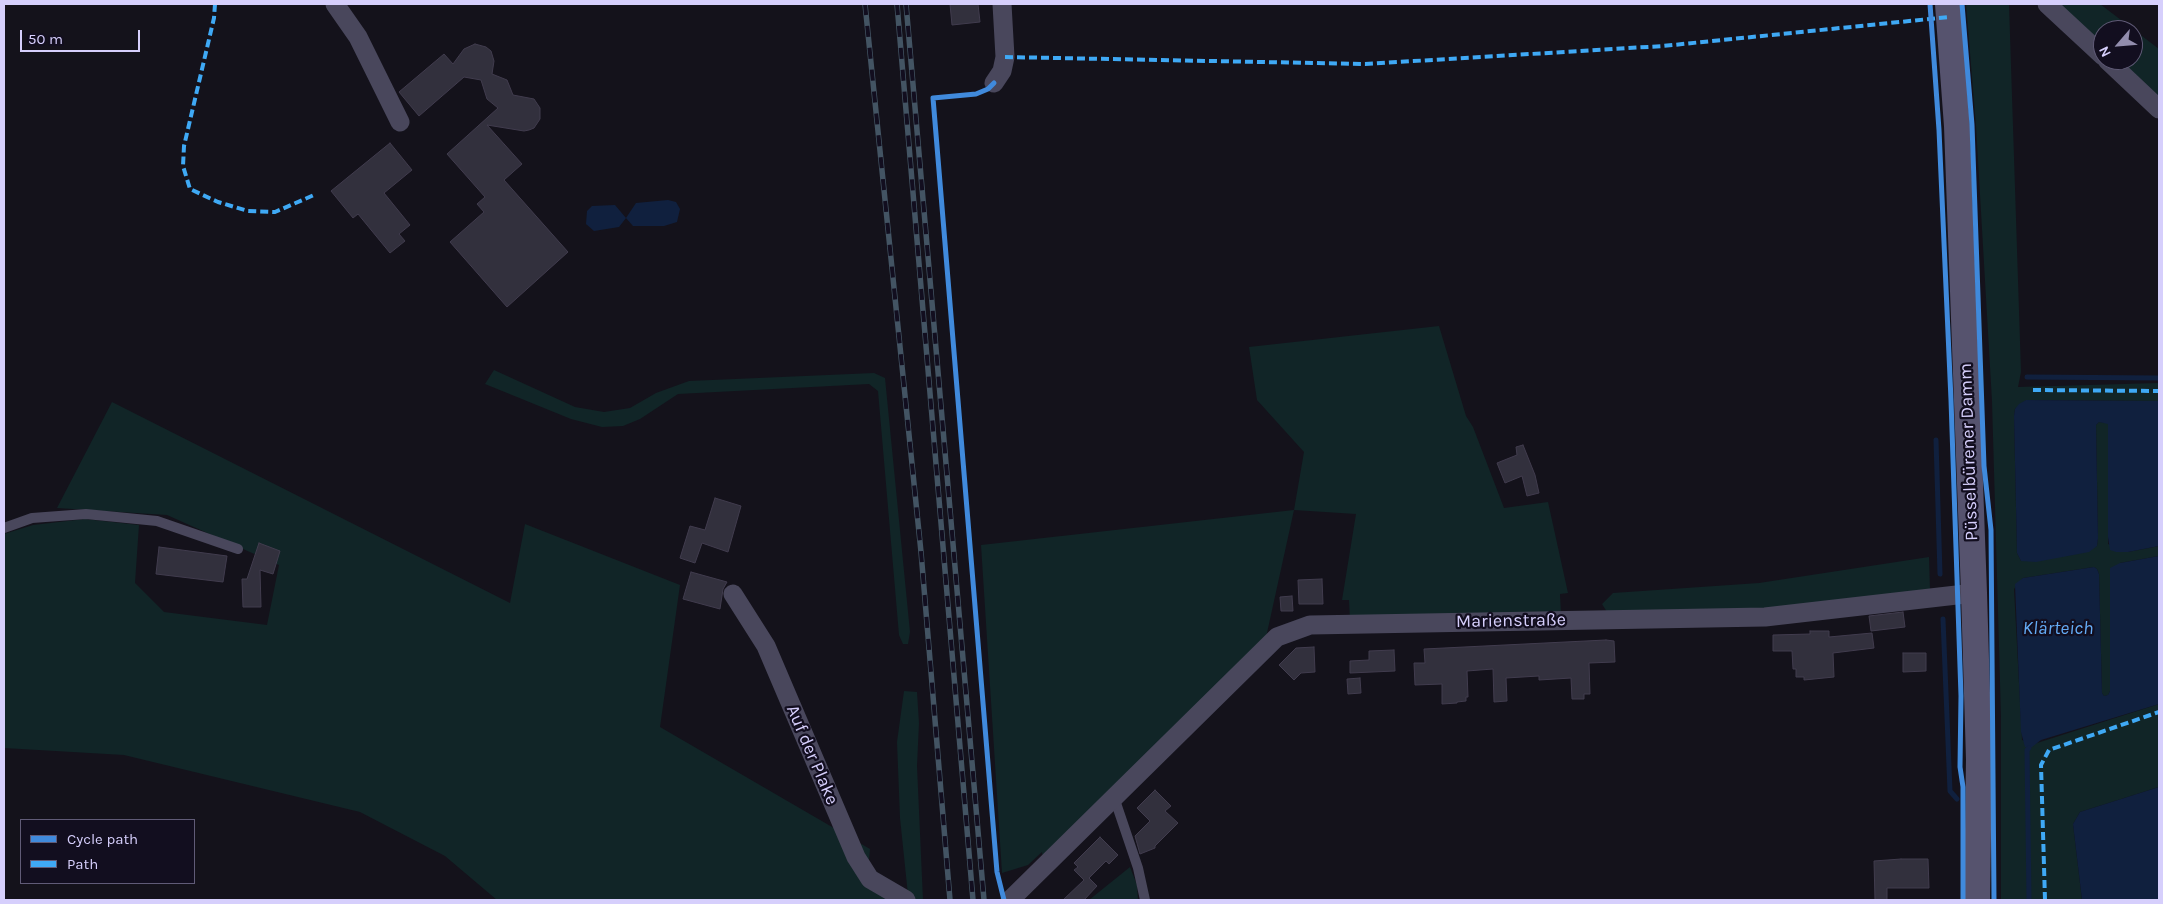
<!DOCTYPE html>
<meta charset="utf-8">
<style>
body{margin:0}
#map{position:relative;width:2163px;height:904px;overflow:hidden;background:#14121b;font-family:Karla,sans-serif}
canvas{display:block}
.frame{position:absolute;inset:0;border:5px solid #d6cffc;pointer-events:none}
.legend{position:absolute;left:20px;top:819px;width:175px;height:65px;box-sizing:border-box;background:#120e1f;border:1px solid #605b77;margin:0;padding:6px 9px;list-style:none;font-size:15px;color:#d6cffc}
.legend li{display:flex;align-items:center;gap:10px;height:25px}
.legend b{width:25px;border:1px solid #605b77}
.north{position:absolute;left:2093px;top:20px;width:50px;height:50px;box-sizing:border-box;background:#120e1f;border:1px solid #605b77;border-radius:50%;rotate:243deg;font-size:14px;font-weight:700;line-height:20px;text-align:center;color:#d6cffc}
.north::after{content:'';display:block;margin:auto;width:18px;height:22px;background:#928dad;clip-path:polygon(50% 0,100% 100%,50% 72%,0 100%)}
.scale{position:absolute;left:20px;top:30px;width:120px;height:22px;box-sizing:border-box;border:2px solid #d6cffc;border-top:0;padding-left:6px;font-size:15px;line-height:18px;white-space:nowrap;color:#d6cffc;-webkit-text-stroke:4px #120e1f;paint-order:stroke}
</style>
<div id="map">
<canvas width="2163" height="904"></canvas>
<div class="frame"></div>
<ul class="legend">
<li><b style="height:6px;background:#408adc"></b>Cycle path</li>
<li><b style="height:6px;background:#3fa9f5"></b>Path</li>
</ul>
<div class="north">N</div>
<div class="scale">50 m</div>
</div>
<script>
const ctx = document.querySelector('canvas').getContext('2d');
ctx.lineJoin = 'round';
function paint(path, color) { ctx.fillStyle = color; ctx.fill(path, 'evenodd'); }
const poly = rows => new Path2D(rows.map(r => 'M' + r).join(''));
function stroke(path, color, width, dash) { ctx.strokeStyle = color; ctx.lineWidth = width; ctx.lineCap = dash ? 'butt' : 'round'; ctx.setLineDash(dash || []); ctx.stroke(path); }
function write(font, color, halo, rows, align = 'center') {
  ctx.font = font + ' Karla,sans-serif'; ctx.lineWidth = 4.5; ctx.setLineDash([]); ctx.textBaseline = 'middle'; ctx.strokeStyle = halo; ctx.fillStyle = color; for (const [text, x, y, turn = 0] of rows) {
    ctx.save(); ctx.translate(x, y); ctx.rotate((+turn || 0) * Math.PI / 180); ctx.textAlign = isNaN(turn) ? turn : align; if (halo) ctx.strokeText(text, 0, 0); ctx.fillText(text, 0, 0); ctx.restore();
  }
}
const green = poly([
 [1966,4,2009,4,2021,372,2018,387,2159,383,2159,401,2026,400,2015,409,2014,416,2017,553,2021,561,2097,546,2098,538,2096,425,2099,422,2108,423,2108,544,2128,552,2159,546,2159,556,2120,563,2110,691,2108,695,2104,696,2102,693,2099,574,2097,569,2094,567,2023,578,2014,589,2022,740,2034,744,2159,704,2159,787,2080,812,2073,824,2082,900,2001,900,2001,717,1992,401,1976,126],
 [2054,4,2100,4,2159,49,2159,99,2116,60,2133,60,2133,30,2103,30,2103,48],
 [1439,326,1466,416,1473,427,1504,508,1548,502,1568,593,1560,594,1561,614,1350,620,1349,600,1342,600,1356,514,1294,510,1265,642,1043,861,1042,852,1028,865,1002,873,981,545,1294,510,1304,452,1257,400,1249,347],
 [494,370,575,407,604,412,630,408,656,393,689,381,874,373,885,378,910,632,908,644,903,644,899,635,878,391,869,384,678,394,640,419,623,426,602,427,571,419,485,384],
 [112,402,510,603,525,524,680,585,660,727,870,849,867,882,889,900,497,900,445,856,360,812,124,755,4,748,4,534,33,525,85,519,139,525,135,583,164,612,267,625,279,565,167,515,57,508],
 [1929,557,1930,590,1763,609,1607,612,1602,604,1613,593,1759,583],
 [904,691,917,692,919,723,917,766,923,900,917,900,908,895,900,818,897,742],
 [1130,867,1137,885,1138,900,1089,900]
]);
const water = poly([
 [668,200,676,202,680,209,677,222,664,226,633,226,626,218,619,227,594,231,586,224,587,211,592,206,615,205,626,218,636,203],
 [2026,400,2159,401,2159,546,2128,552,2116,552,2110,550,2108,537,2108,424,2099,422,2096,425,2098,538,2097,546,2089,552,2036,562,2021,561,2017,553,2014,416,2015,409,2019,404],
 [2159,556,2159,704,2041,740,2032,747,2025,747,2021,732,2015,584,2023,578,2094,567,2097,569,2099,574,2102,693,2104,696,2108,695,2110,691,2110,568,2120,563],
 [2159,787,2159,900,2082,900,2073,824,2080,812]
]);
const stream = poly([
 [2027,377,2159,378],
 [1936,440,1940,574],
 [1943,619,1950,791,1957,799],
 [2029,900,2027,750,2029,748]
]);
const building = poly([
 [950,4,978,4,980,22,952,25,950,4],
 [475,44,486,47,491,51,494,61,492,74,507,80,513,95,534,99,540,108,540,119,534,128,529,130,524,131,487,125,522,164,504,180,568,252,507,307,450,242,484,212,477,204,485,197,447,154,498,108,487,99,481,80,464,77,419,116,399,92,444,54,453,64,464,49,475,44],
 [390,143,412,170,384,193,410,225,399,234,405,241,390,253,358,214,353,218,331,191,390,143],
 [1523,445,1535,475,1539,493,1527,496,1522,476,1505,483,1497,463,1517,455,1516,447,1523,445],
 [715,498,741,506,728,552,702,543,695,563,680,558,690,526,705,530,715,498],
 [259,543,280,551,273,574,260,570,261,607,243,607,242,579,247,579,259,543],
 [159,547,227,556,223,582,156,574,159,547],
 [691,572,727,582,723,589,720,609,683,599,691,572],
 [1322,579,1323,604,1299,604,1298,580,1322,579],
 [1292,596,1293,611,1281,611,1280,597,1292,596],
 [1903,612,1905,627,1871,631,1869,616,1903,612],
 [1810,631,1829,631,1829,637,1872,633,1874,648,1833,653,1834,677,1804,680,1804,677,1796,677,1796,669,1793,669,1792,651,1773,651,1773,635,1810,634,1810,631],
 [1606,640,1614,641,1615,662,1589,663,1590,694,1584,694,1584,699,1572,699,1571,678,1539,680,1539,676,1506,678,1507,701,1494,702,1493,669,1467,671,1468,697,1466,697,1466,701,1457,702,1457,703,1442,704,1442,684,1415,685,1414,663,1425,663,1424,649,1606,640],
 [1314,647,1315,672,1301,673,1294,680,1279,665,1296,648,1314,647],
 [1394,650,1395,671,1350,673,1350,661,1369,660,1369,651,1394,650],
 [1903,653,1926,653,1926,671,1903,672,1903,653],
 [1360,678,1361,693,1348,694,1347,679,1360,678],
 [1155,790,1171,806,1165,811,1178,823,1155,846,1155,848,1140,854,1135,836,1150,821,1137,808,1155,790],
 [1100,837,1118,855,1109,864,1106,861,1089,878,1097,886,1084,900,1063,900,1084,880,1074,870,1078,867,1074,863,1100,837],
 [1901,859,1928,859,1929,888,1887,888,1887,900,1875,900,1874,861,1901,859]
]);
const lane = poly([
 [4,528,32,518,86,514,157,521,238,549],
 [1114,797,1138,868,1145,900]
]);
const street = poly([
 [335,4,358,37,400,122],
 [2047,4,2103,56],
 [2107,60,2159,109],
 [994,83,1002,71,1005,57,1002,4],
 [733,594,766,646,856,857,870,879,906,900],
 [1010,900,1277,637,1310,625,1765,617,1974,593]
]);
const secondary = poly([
 [1948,4,1957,126,1974,593,1979,759,1977,900]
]);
const rail = poly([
 [865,4,921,552,950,900],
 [897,4,973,900],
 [906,4,984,900]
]);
const quiet = poly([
 [215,4,214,18,184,146,183,166,190,189,218,202,248,211,275,212,314,195],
 [1005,57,1365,64,1663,46,1949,17],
 [2033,390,2159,391],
 [2045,900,2041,765,2049,750,2159,712]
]);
const cycleway = poly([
 [1930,4,1939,130,1951,400,1961,696,1960,767,1963,787,1963,900],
 [1962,4,1972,125,1984,466,1991,530,1994,900],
 [994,83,988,89,976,94,933,98,997,872,1004,900]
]);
const streetNames = [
 ["Püsselbürener Damm",1969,452,-92],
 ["Marienstraße",1511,621,-1],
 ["Auf der Plake",812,755,67]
];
const waterNames = [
 ["Klärteich",2058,629]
];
paint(green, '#112527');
paint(water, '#10203e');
stroke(stream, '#10203e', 5);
paint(building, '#32303d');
stroke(building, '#413c4e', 1);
stroke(lane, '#49475c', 10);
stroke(street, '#49475c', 19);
stroke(secondary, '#56536e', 26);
stroke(rail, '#435463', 5.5);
stroke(rail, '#120e1f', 4, [11]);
stroke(quiet, '#3fa9f5', 4, [8, 4]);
stroke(cycleway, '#408adc', 5);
write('18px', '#d6cffc', '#120e1f', streetNames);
write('italic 19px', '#64abf5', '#120e1f', waterNames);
</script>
